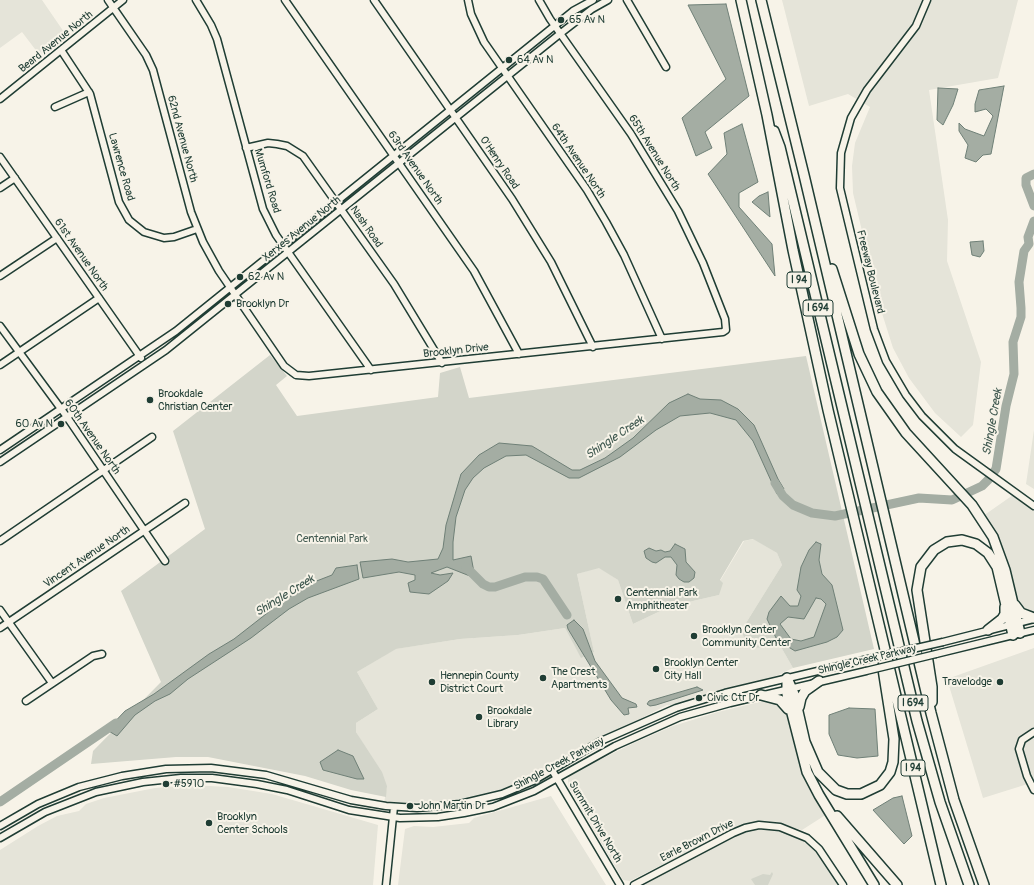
<!DOCTYPE html>
<style>
body{margin:0}
canvas{display:block;background:#f7f3e8}
</style>
<canvas width="1034" height="885"></canvas>
<script>
const ctx = document.querySelector('canvas').getContext('2d');
ctx.lineJoin = 'round';
function paint(path, color) { ctx.fillStyle = color; ctx.fill(path, 'evenodd'); }
const poly = rows => new Path2D(rows.map(r => 'M' + r).join(''));
function stroke(path, color, width, dash) { ctx.strokeStyle = color; ctx.lineWidth = width; ctx.lineCap = dash ? 'butt' : 'round'; ctx.setLineDash(dash || []); ctx.stroke(path); }
function write(font, color, halo, rows, align = 'center') {
  ctx.font = font + ' Pangolin,sans-serif'; ctx.lineWidth = 4; ctx.setLineDash([]); ctx.textBaseline = 'middle'; ctx.strokeStyle = halo; ctx.fillStyle = color; for (const [text, x, y, turn = 0] of rows) {
    ctx.save(); ctx.translate(x, y); ctx.rotate((+turn || 0) * Math.PI / 180); ctx.textAlign = isNaN(turn) ? turn : align; if (halo) ctx.strokeText(text, 0, 0); ctx.fillText(text, 0, 0); ctx.restore();
  }
}
const built = poly([
 [0,0,42,0,66,35,41,57,22,32,0,48],
 [782,0,1018,0,998,78,929,90,948,220,947,261,981,362,973,425,961,437,935,413,909,378,893,348,880,307,853,193,852,166,855,143,870,107,848,94,809,106],
 [1034,430,1034,489,1026,484],
 [1013,495,1034,511,1034,613,1028,613,1017,605,983,516],
 [754,539,777,553,782,565,741,631,749,648,781,647,793,668,776,676,672,706,667,705,573,753,535,778,510,787,481,796,441,802,384,803,387,786,356,732,356,723,378,709,357,672,395,649,460,639,518,635,565,628,581,657,594,652,577,574,599,567,618,580,633,624,671,606,719,595,720,581,744,541],
 [1034,648,1034,782,983,798,947,679],
 [772,699,782,703,790,717,797,756,807,780,827,814,802,830,774,822,758,822,737,827,630,881,623,880,568,786,568,779,570,774,583,766,595,762,634,743,673,726,718,712],
 [191,785,228,787,272,794,378,825,373,885,0,885,0,850,38,826,57,816,79,811,86,804,104,798,155,788],
 [551,796,606,885,398,885,405,829,414,826,433,827,469,823,474,818],
 [762,828,776,829,792,833,807,842,821,855,839,885,641,885,730,837,745,831]
]);
const green = poly([
 [270,355,287,376,276,385,297,416,438,397,440,373,460,367,469,398,806,356,874,649,793,668,781,647,749,648,741,631,782,565,777,553,753,539,743,541,720,580,723,583,719,595,671,606,633,624,618,580,599,568,577,574,594,652,581,658,565,628,518,635,460,639,396,649,357,672,378,709,356,723,356,732,382,772,387,786,386,797,351,790,305,776,208,757,176,757,91,764,93,751,161,682,121,591,205,529,173,431],
 [772,872,773,874,768,885,755,885,751,879,763,874,770,875]
]);
const water = poly([
 [726,4,749,96,705,132,712,148,696,156,682,118,726,79,688,5,726,4],
 [1004,86,991,154,983,155,976,162,965,158,968,145,959,131,959,123,965,129,984,136,993,116,986,109,975,112,975,104,979,90,1004,86],
 [938,88,958,89,953,105,943,125,937,120,938,88],
 [742,124,758,182,739,193,739,207,772,244,775,276,708,174,727,154,724,133,742,124],
 [768,192,770,217,752,202,759,196,768,192],
 [983,241,984,251,980,257,972,255,970,242,983,241],
 [688,394,700,399,721,400,738,409,754,425,778,479,784,489,777,494,753,441,736,420,710,413,680,416,656,430,620,457,579,478,569,478,526,455,506,456,484,468,473,478,465,490,456,517,453,542,453,560,471,556,475,578,447,567,431,573,440,575,453,573,448,581,429,594,410,592,408,583,415,580,415,575,399,572,363,578,360,562,392,559,408,562,438,559,443,548,446,525,461,474,479,455,499,443,532,446,572,470,580,470,605,458,633,438,669,403,688,394],
 [816,542,821,544,819,560,822,574,832,585,843,630,837,637,827,642,795,651,777,640,767,619,769,612,781,596,790,606,798,606,801,596,797,590,801,567,809,550,816,542],
 [816,598,821,599,826,604,814,637,801,641,791,639,780,624,788,617,804,619,816,598],
 [675,544,685,549,686,562,695,572,694,578,689,582,684,582,679,579,676,575,677,565,671,557,665,557,656,563,652,562,646,558,644,551,649,548,656,551,661,550,665,552,670,551,675,544],
 [357,565,359,579,308,598,289,609,251,638,188,679,170,694,155,701,135,715,117,736,107,730,125,711,154,694,209,654,234,639,284,600,314,582,332,575,336,568,357,565],
 [574,620,583,629,595,661,622,698,636,704,637,707,628,708,629,714,624,715,611,700,568,629,567,625,574,620],
 [697,687,703,690,656,705,650,706,647,704,649,701,697,687],
 [849,708,875,709,878,756,857,758,838,755,829,734,829,715,849,708],
 [338,750,353,756,364,779,357,779,323,770,320,762,338,750],
 [902,796,912,836,904,844,873,810,893,798,902,796]
]);
const river = poly([
 [1034,174,1026,178,1026,185,1034,206],
 [775,483,783,496,793,505,812,513,835,516,919,498,952,500,982,486,988,480,996,469,1006,406,1014,374,1013,342,1021,317,1021,308,1019,282,1024,251,1029,244,1028,237,1034,221],
 [466,567,483,584,489,587,495,587,525,577,537,577,543,579,567,615],
 [0,802,116,723]
]);
const minor = poly([
 [108,0,146,55,153,70,191,212,203,242,219,271,284,366,296,375,309,376,723,332,726,330,725,319,703,263,678,211,631,134,550,19,539,0],
 [196,0,211,25,217,39,263,209,276,235,371,370],
 [285,0,474,271,519,354],
 [374,0,512,199,551,262,593,347],
 [468,0,471,14,484,42,587,190,606,222,624,255,662,339],
 [627,0,666,67],
 [927,0,916,26,867,90,851,118,841,153,840,188,874,329,886,361,906,395,922,416,955,449,1034,506],
 [61,50,90,94,119,202,129,220,144,232,164,238,174,237,197,229],
 [0,99,123,0],
 [55,107,89,92],
 [246,148,268,143,277,144,287,146,303,156,394,284,442,363],
 [0,157,141,358],
 [0,188,15,178],
 [0,276,57,238],
 [0,326,67,417,165,561],
 [0,365,99,298],
 [0,450,176,331,573,11,593,0],
 [0,462,166,350,561,33,592,9,608,0],
 [0,541,152,437],
 [0,610,52,683],
 [0,628,185,503],
 [943,642,1034,619],
 [936,654,1034,630],
 [26,701,93,656,102,654],
 [1034,732,1022,740,1019,749,1027,776,1034,790],
 [552,770,620,885],
 [0,826,38,804,79,787,122,776,166,769,211,768,266,775,351,800,386,806,417,808,460,804,502,794,533,781,601,741,676,708,725,693,864,660],
 [0,838,45,812,96,792,143,782,181,778,212,778,257,784,287,790,349,810,400,818,438,817,464,813,493,807,534,791,615,746,680,717,730,703,866,671],
 [386,885,394,807],
 [634,885,733,833,745,828,759,825,780,827,807,838,819,849,843,885]
]);
const highway = poly([
 [741,0,767,115,793,250,828,410,941,885],
 [761,0,804,175,931,713,954,800,984,885],
 [774,131,780,147,917,721,940,802,969,885],
 [832,269,859,354,877,392,906,433,972,505,993,537,1005,570,1020,633],
 [1015,605,1021,613,1034,618],
 [988,630,1002,619,1005,614,1005,607],
 [787,678,794,694,805,742,818,772,836,790,847,794,861,794,880,785,890,772,893,762,894,739,883,669,884,659],
 [787,679,787,694,807,772,819,795,874,885],
 [761,695,780,700,788,709],
 [932,702,932,687,917,590,921,567,934,550,947,542,962,540,976,544,988,553,997,567,1013,635],
 [799,707,801,698,805,691,819,681],
 [837,816,897,885]
]);
const minorBridge = poly([
 [864,660,943,642],
 [866,671,936,654]
]);
const markers = [
 [561,20,4,"#1f3d34"],
 [509,60,4,"#1f3d34"],
 [240,277,4,"#1f3d34"],
 [228,304,4,"#1f3d34"],
 [150,400,4,"#1f3d34"],
 [61,424,4,"#1f3d34"],
 [618,599,4,"#1f3d34"],
 [694,636,4,"#1f3d34"],
 [656,669,4,"#1f3d34"],
 [543,678,4,"#1f3d34"],
 [432,682,4,"#1f3d34"],
 [1000,682,4,"#1f3d34"],
 [699,698,4,"#1f3d34"],
 [479,717,4,"#1f3d34"],
 [166,784,4,"#1f3d34"],
 [410,806,4,"#1f3d34"],
 [209,823,4,"#1f3d34"]
];
const shields = [
 [799,280,24],
 [818,308,30],
 [913,703,30],
 [913,768,24]
];
const shieldNames = [
 ["I 94",799,280],
 ["I 694",818,308],
 ["I 694",913,703],
 ["I 94",913,768]
];
const poiNames = [
 ["65 Av N",569,20],
 ["64 Av N",517,60],
 ["62 Av N",248,277],
 ["Brooklyn Dr",236,304],
 ["Brookdale",158,394],
 ["Christian Center",158,407],
 ["60 Av N",53,424,"right"],
 ["Centennial Park",626,593],
 ["Amphitheater",626,606],
 ["Brooklyn Center",702,630],
 ["Community Center",702,643],
 ["Brooklyn Center",664,663],
 ["City Hall",664,676],
 ["The Crest",551,672],
 ["Apartments",551,685],
 ["Hennepin County",440,676],
 ["District Court",440,689],
 ["Travelodge",992,682,"right"],
 ["Civic Ctr Dr",707,698],
 ["Brookdale",487,711],
 ["Library",487,724],
 ["#5910",174,784],
 ["John Martin Dr",418,806],
 ["Brooklyn",217,817],
 ["Center Schools",217,830]
];
const streetNames = [
 ["Beard Avenue North",56,42,-39],
 ["62nd Avenue North",182,139,75],
 ["65th Avenue North",654,153,58],
 ["64th Avenue North",578,161,56],
 ["O'Henry Road",499,163,56],
 ["Lawrence Road",121,167,74],
 ["63rd Avenue North",415,168,55],
 ["Mumford Road",267,181,73],
 ["Nash Road",366,227,55],
 ["Xerxes Avenue North",302,229,-39],
 ["61st Avenue North",81,255,55],
 ["Freeway Boulevard",870,272,76],
 ["Brooklyn Drive",456,351,-6],
 ["60th Avenue North",92,437,55],
 ["Vincent Avenue North",87,557,-34],
 ["Shingle Creek Parkway",867,660,-13],
 ["Shingle Creek Parkway",559,764,-28],
 ["Summit Drive North",595,822,59],
 ["Earle Brown Drive",697,841,-27]
];
const parkNames = [
 ["Centennial Park",332,539]
];
const waterNames = [
 ["Shingle Creek",993,422,-80],
 ["Shingle Creek",615,438,-34],
 ["Shingle Creek",285,596,-32]
];
paint(built, '#e5e4d9');
paint(green, '#d3d5ca');
paint(water, '#a4ada3');
stroke(water, '#6f8077', 1);
stroke(river, '#a4ada3', 9);
stroke(minor, '#1f3d34', 9);
stroke(highway, '#1f3d34', 12);
stroke(minor, '#f7f3e8', 6);
stroke(highway, '#f7f3e8', 9);
stroke(minorBridge, '#1f3d34', 9, []);
stroke(minorBridge, '#f7f3e8', 6);
for (const [x, y, r, color] of markers) { const dot = new Path2D(); dot.arc(x, y, r, 0, 2 * Math.PI); ctx.fillStyle = color; ctx.fill(dot); stroke(dot, '#f7f3e8', 1.5); }
for (const [x, y, w] of shields) { const box = new Path2D(); box.roundRect(x - w / 2, y - 8, w, 16, 3); ctx.fillStyle = '#f7f3e8'; ctx.fill(box); stroke(box, '#1f3d34', 1); }
write('bold 10px', '#1f3d34', null, shieldNames);
write('11px', '#1f3d34', '#f7f3e8', poiNames, 'left');
write('11px', '#1f3d34', '#f7f3e8', streetNames);
write('11px', '#435b52', '#f7f3e8', parkNames);
write('italic 12px', '#405950', '#f7f3e8', waterNames);
</script>
